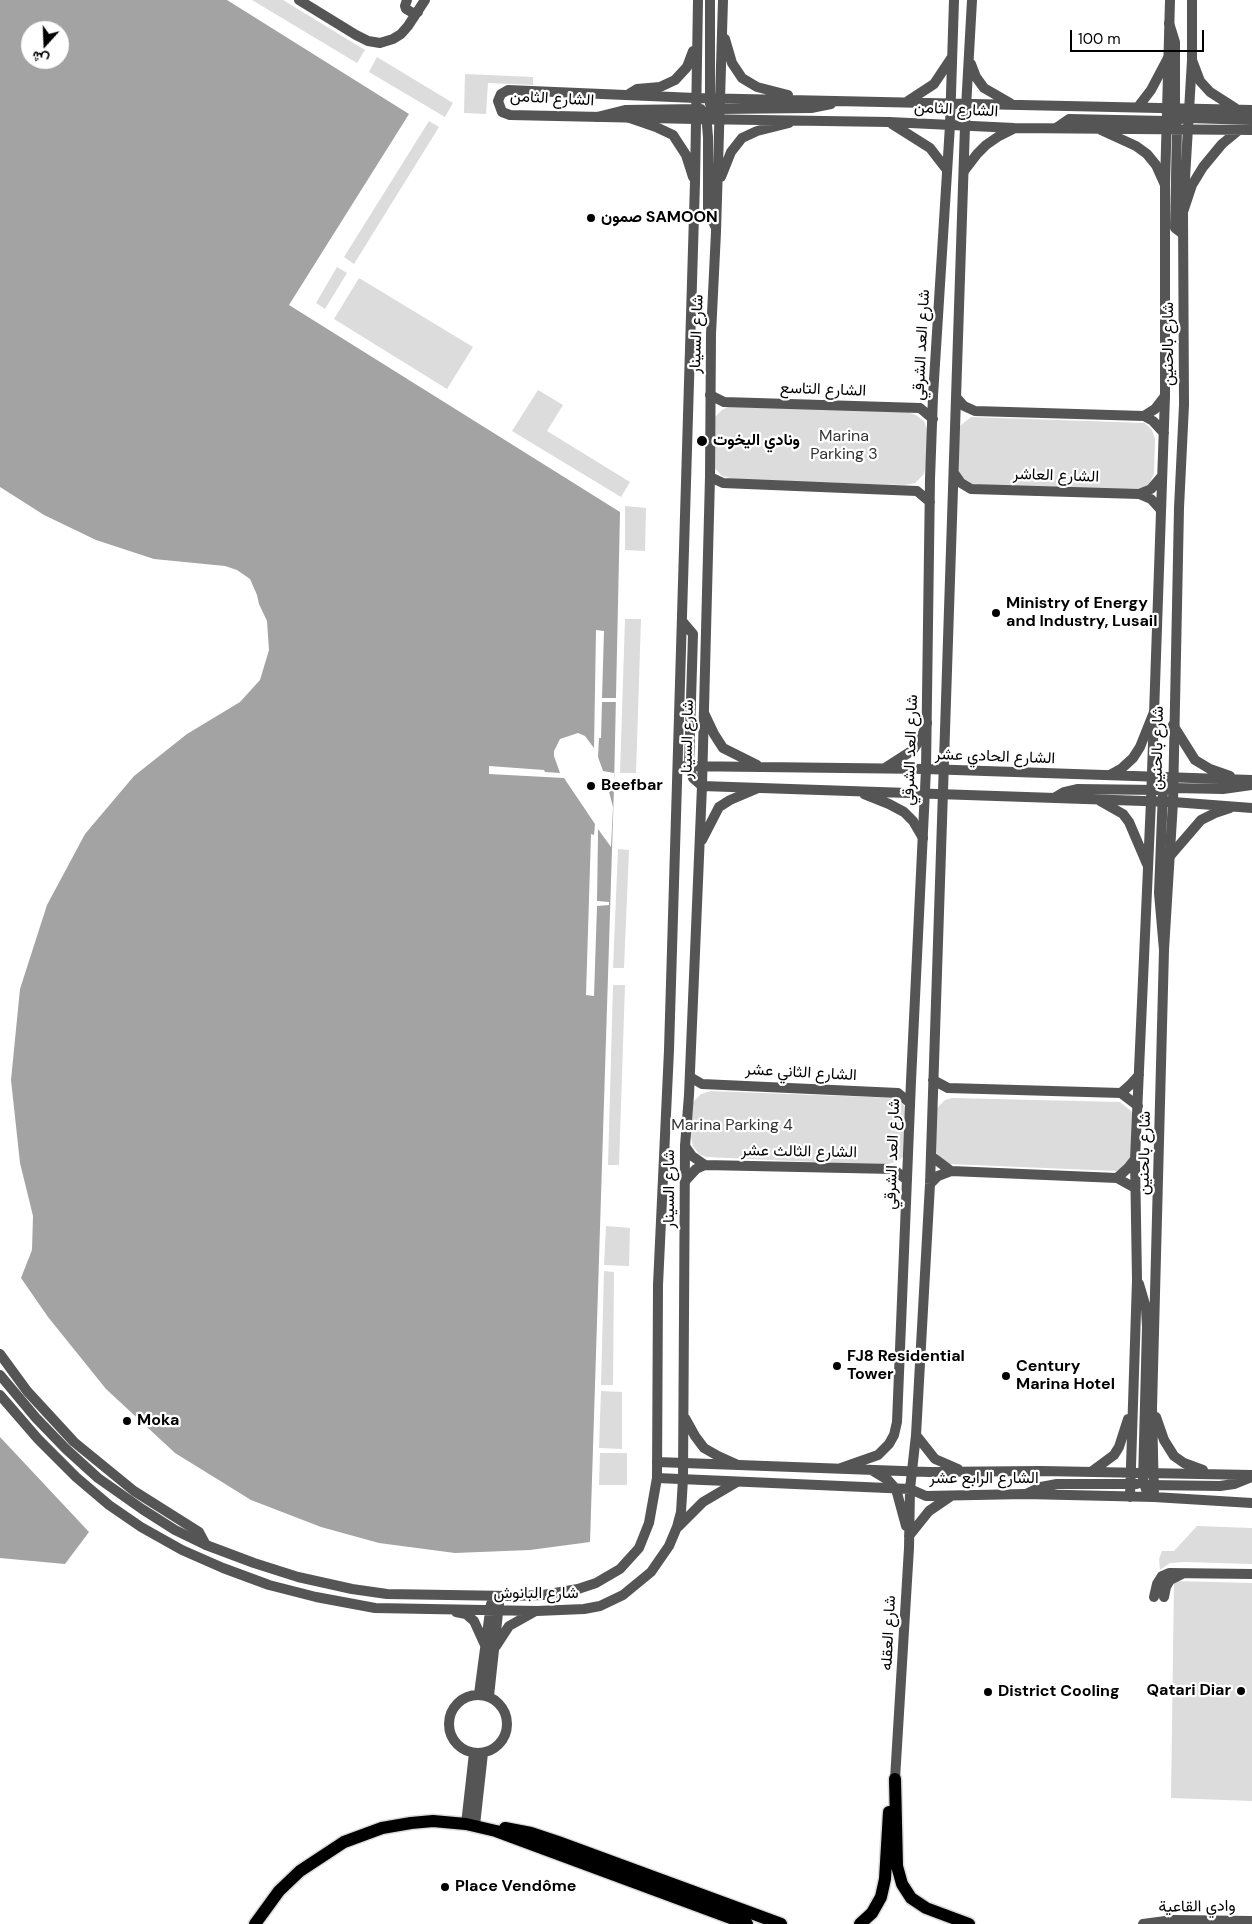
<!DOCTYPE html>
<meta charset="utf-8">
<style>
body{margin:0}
#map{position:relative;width:1252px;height:1924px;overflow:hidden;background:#fff;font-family:"DM Sans",Vazirmatn,sans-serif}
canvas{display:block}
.north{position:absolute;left:20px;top:20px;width:50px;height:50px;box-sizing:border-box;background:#fff;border:1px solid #999;border-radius:50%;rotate:200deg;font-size:14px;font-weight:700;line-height:20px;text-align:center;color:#000}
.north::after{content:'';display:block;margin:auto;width:18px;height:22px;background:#000;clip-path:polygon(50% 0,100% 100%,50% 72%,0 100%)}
.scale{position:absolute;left:1070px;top:30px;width:134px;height:22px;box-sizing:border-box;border:2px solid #000;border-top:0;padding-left:6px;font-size:15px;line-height:18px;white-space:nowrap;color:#000;-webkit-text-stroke:4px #fff;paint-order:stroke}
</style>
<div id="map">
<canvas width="1252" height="1924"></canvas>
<div class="north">ش</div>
<div class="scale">100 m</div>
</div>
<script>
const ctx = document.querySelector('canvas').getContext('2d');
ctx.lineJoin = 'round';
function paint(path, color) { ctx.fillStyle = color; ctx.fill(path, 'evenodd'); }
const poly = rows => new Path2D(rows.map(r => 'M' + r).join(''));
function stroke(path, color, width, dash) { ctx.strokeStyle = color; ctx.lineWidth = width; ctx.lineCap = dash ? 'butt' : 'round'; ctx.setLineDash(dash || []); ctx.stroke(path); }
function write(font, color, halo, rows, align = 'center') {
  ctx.font = font + ' "DM Sans",Vazirmatn,sans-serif'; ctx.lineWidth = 4.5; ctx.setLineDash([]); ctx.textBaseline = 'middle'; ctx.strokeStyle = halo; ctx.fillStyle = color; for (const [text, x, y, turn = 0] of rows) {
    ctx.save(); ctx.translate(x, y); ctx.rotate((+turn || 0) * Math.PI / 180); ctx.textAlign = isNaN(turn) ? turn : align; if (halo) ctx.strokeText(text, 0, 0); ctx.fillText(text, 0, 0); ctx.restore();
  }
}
const green = poly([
 [252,0,283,0,365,50,357,63],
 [377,57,453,103,445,117,369,72],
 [465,74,533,77,533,85,488,83,486,114,464,113],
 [429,121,439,127,354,264,344,257],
 [337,267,347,273,325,309,316,303],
 [359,278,473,347,447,389,334,319],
 [538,390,563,405,547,431,630,482,621,497,512,431],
 [730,406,908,412,916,415,924,421,927,429,927,461,924,474,915,483,905,485,739,480,722,476,712,465,715,417,722,410],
 [971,417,1145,423,1152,430,1155,439,1154,474,1149,484,1139,490,974,485,965,481,957,474,958,430,961,425],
 [625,506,646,508,645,551,625,550],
 [625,619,641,619,636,773,620,773],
 [618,849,629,850,624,968,613,968],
 [613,985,625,985,619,1165,608,1165],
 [711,1091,896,1098,904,1105,907,1114,904,1156,896,1162,881,1165,706,1157,699,1154,693,1146,691,1137,692,1109,694,1101,701,1094],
 [952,1098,1120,1102,1131,1111,1136,1120,1134,1153,1123,1168,1116,1171,949,1164,942,1161,935,1151,935,1110,945,1100],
 [606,1226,630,1228,629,1266,604,1265],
 [604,1271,614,1272,613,1385,601,1385],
 [601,1391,622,1392,622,1449,599,1448],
 [600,1453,627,1453,627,1485,599,1485],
 [1197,1526,1252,1528,1252,1564,1185,1562,1170,1563,1160,1570,1159,1559,1162,1551,1174,1551],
 [1174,1581,1252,1583,1252,1801,1171,1798]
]);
const water = poly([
 [0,0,227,0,409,114,289,305,620,512,614,787,590,1542,530,1550,455,1553,379,1543,321,1527,251,1500,175,1453,106,1389,48,1317,21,1278,32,1250,33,1216,20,1163,11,1080,20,989,47,905,85,834,134,776,187,734,240,702,260,680,269,650,267,621,259,604,257,595,250,579,237,570,225,566,154,559,96,540,44,515,0,487],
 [30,30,60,30,60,60,30,60],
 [0,1437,89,1532,65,1564,0,1558]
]);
const pier = poly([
 [596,630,604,631,602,698,616,698,616,702,602,702,601,738,599,738,598,757,603,771,614,773,614,787,608,788,613,807,611,847,598,829,598,835,597,901,609,902,609,905,597,906,594,996,586,995,591,834,594,835,595,824,564,778,489,774,489,766,544,770,545,772,560,773,554,756,554,751,560,739,578,733,585,736,594,748]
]);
const minor = poly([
 [299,0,356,35,368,41,380,43,393,39,401,34,408,26,425,0],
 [407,0,405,6,406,9,413,13,418,12],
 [695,119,510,115,502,112,498,101,501,94,508,90,696,98],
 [710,395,724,402,920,408,933,419],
 [956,397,964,406,975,411,1144,416,1153,421,1164,433],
 [1144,416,1155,409,1165,396],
 [954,473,961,483,971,489,1139,494,1151,499,1161,510],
 [710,477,723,483,917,491,930,502],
 [1139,494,1151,489,1162,476],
 [690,1077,702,1084,898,1093,910,1103],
 [933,1080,948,1088,1121,1093,1138,1106],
 [1121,1093,1130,1085,1139,1075],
 [685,1146,692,1156,705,1165,893,1169,907,1180],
 [931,1156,951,1171],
 [1117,1178,1128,1168,1135,1159],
 [685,1181,696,1169,705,1165],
 [930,1184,938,1176,951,1171,1117,1178,1135,1188],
 [1139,1284,1146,1308,1147,1327,1143,1481,1147,1492,1154,1497],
 [0,1354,27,1391,74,1442,134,1491,199,1532,206,1545],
 [1156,1417,1164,1440,1174,1456,1184,1463,1203,1470],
 [916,1435,935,1459,958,1469],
 [657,1462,929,1472,1041,1471,1252,1475],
 [841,1468,878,1455,889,1444,894,1435,897,1422,911,1081,926,769,930,479,933,396,950,125],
 [873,1471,888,1480,896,1489,906,1526],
 [1091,1472,1114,1455,1119,1447,1128,1419],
 [657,1478,910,1489,926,1496,1025,1494,1154,1497,1252,1503],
 [1148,1485,1220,1486,1234,1484,1252,1477],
 [1028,1493,1041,1487,1057,1484,1137,1484],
 [1130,1497,1137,1280,1135,1159,1151,801,1165,396,1165,185,1170,0],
 [1154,1497,1152,1408,1164,950,1173,802,1179,508,1184,405,1183,212,1192,60,1192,0],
 [909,1536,929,1511,951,1496],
 [1154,1597,1157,1584,1162,1576,1169,1573,1252,1574],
 [1164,1597,1166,1587,1170,1580,1182,1574],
 [895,1779,909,1548,910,1489,916,1435,930,1184,965,126]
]);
const tertiary = poly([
 [1169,23,1175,42,1175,107,1177,114],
 [725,39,732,63,742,78,757,87,788,95],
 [1192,60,1200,81,1210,92,1235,108],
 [971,64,976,77,984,88,1010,103],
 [629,94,637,89,660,87,675,80,687,67,693,51],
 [696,98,1252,110],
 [908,101,934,84,952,57],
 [710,104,710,0],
 [1138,107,1151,90,1169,56],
 [706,113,708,137,708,211,715,226],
 [597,117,625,110,701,109],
 [627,117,656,127,673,135,686,155,693,177],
 [695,119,889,122,1014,128,1252,130],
 [696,119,706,112,720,109,811,108,831,104],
 [1175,122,1177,128,1175,228,1183,234],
 [892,124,930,148,947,170],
 [950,125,954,0],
 [1171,125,1180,119,1189,118,1252,120],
 [965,126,972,0],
 [1056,128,1069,119,1166,121,1189,108],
 [1101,130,1136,146,1147,154,1156,165,1165,185],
 [964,171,977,154,986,145,999,136,1013,129],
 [721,177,731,152,742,138,757,131,789,123],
 [1183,212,1192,185,1203,167,1222,144,1239,130],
 [682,621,693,634,689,766,693,778,702,786],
 [704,713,714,734,723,748,757,765],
 [1173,725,1195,760,1210,769,1230,776],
 [678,766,926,769,1252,780],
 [885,768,913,750,921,738,927,723],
 [1110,775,1121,769,1133,758,1140,747,1154,712],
 [1151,777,1158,782,1163,791,1159,893,1164,950],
 [702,786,1173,802,1252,808],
 [1161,791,1173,788,1223,789,1252,785],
 [864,794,889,804,904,812,913,821,923,838],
 [1054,798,1064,792,1077,789,1157,790,1167,787],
 [1100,801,1123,814,1129,822,1147,864],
 [702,840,719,807,730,800,756,789],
 [1170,856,1201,820,1215,813,1230,808],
 [0,1375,36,1418,66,1449,98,1478,142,1509,175,1530,206,1545,254,1563,298,1577,352,1589,387,1594,510,1596,543,1595,578,1589,596,1583,620,1569,639,1548,649,1523,657,1478,658,1285,669,1050,695,182,698,0],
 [0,1395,38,1439,76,1477,109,1505,141,1527,182,1550,223,1568,269,1585,316,1597,375,1608,537,1611,584,1609,600,1606,623,1595,651,1572,669,1546,677,1527,681,1512,683,1479,685,1146,689,1095,702,786,710,477,711,334,716,232,723,0],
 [685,1418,695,1436,704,1448,718,1456,738,1465],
 [678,1527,703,1502,737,1482],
 [456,1612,466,1614,474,1621,485,1645],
 [496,1646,509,1626,534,1612],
 [479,1694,491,1604],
 '449 1724a29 29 0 1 1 58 0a29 29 0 1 1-58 0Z',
 [489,1696,499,1604],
 [466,1824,474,1753],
 [475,1825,483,1753],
 [1143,1924,1173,1920,1252,1921]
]);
const primary = poly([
 [895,1779,897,1866,902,1884,911,1898,926,1908,969,1924],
 [505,1828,531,1833,558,1842,781,1924],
 [255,1924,279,1891,300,1871,344,1842,382,1828,411,1823,433,1821,466,1824,496,1831,747,1924],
 [860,1924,872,1913,881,1897,885,1879,889,1812]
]);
const markers = [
 [591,218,5,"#000"],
 [702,441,6,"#000"],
 [996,613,5,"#000"],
 [591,786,5,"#000"],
 [837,1366,5,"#000"],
 [1006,1376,5,"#000"],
 [127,1421,5,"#000"],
 [1241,1691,5,"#000"],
 [988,1692,5,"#000"],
 [445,1887,5,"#000"]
];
const streetNames = [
 ["الشارع الثامن",552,99,3],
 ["الشارع الثامن",956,110,3],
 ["شارع السينار",697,334,-88],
 ["شارع بالحنين",1169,344,-90],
 ["شارع العد الشرقي",922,345,-87],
 ["الشارع التاسع",823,390,2],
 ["الشارع العاشر",1056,476,2],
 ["شارع السينار",688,739,-89],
 ["شارع بالحنين",1158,748,-89],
 ["شارع العد الشرقي",911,750,-88],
 ["الشارع الحادي عشر",995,757,2],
 ["الشارع الثاني عشر",801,1073,3],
 ["الشارع الثالث عشر",799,1152,1],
 ["شارع بالحنين",1145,1153,-89],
 ["شارع العد الشرقي",893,1154,-88],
 ["شارع السينار",670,1189,-90],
 ["الشارع الرابع عشر",984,1479],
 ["شارع البانوش",536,1594],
 ["شارع العقله",889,1633,-87],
 ["وادي القاعية",1197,1907,-1]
];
const poiNames = [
 ["صمون SAMOON",601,218],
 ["ونادي اليخوت",713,441],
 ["Ministry of Energy",1006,604],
 ["and Industry, Lusail",1006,622],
 ["Beefbar",601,786],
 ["FJ8 Residential",847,1357],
 ["Tower",847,1375],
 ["Century",1016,1367],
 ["Marina Hotel",1016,1385],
 ["Moka",137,1421],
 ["Qatari Diar",1231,1691,"right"],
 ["District Cooling",998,1692],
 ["Place Vendôme",455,1887]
];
const parkNames = [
 ["Marina",844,437],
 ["Parking 3",844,455],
 ["Marina Parking 4",732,1126]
];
paint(green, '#dcdcdc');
paint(water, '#a3a3a3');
paint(pier, '#fff');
stroke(primary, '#dbdbdb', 15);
stroke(minor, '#555', 10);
stroke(tertiary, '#555', 10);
stroke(primary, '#000', 12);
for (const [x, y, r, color] of markers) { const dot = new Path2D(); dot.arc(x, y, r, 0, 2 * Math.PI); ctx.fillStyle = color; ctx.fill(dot); stroke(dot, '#fff', 2); }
write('16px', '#000', '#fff', streetNames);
write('bold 16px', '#000', '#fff', poiNames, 'left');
write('16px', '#333', '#fff', parkNames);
</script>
